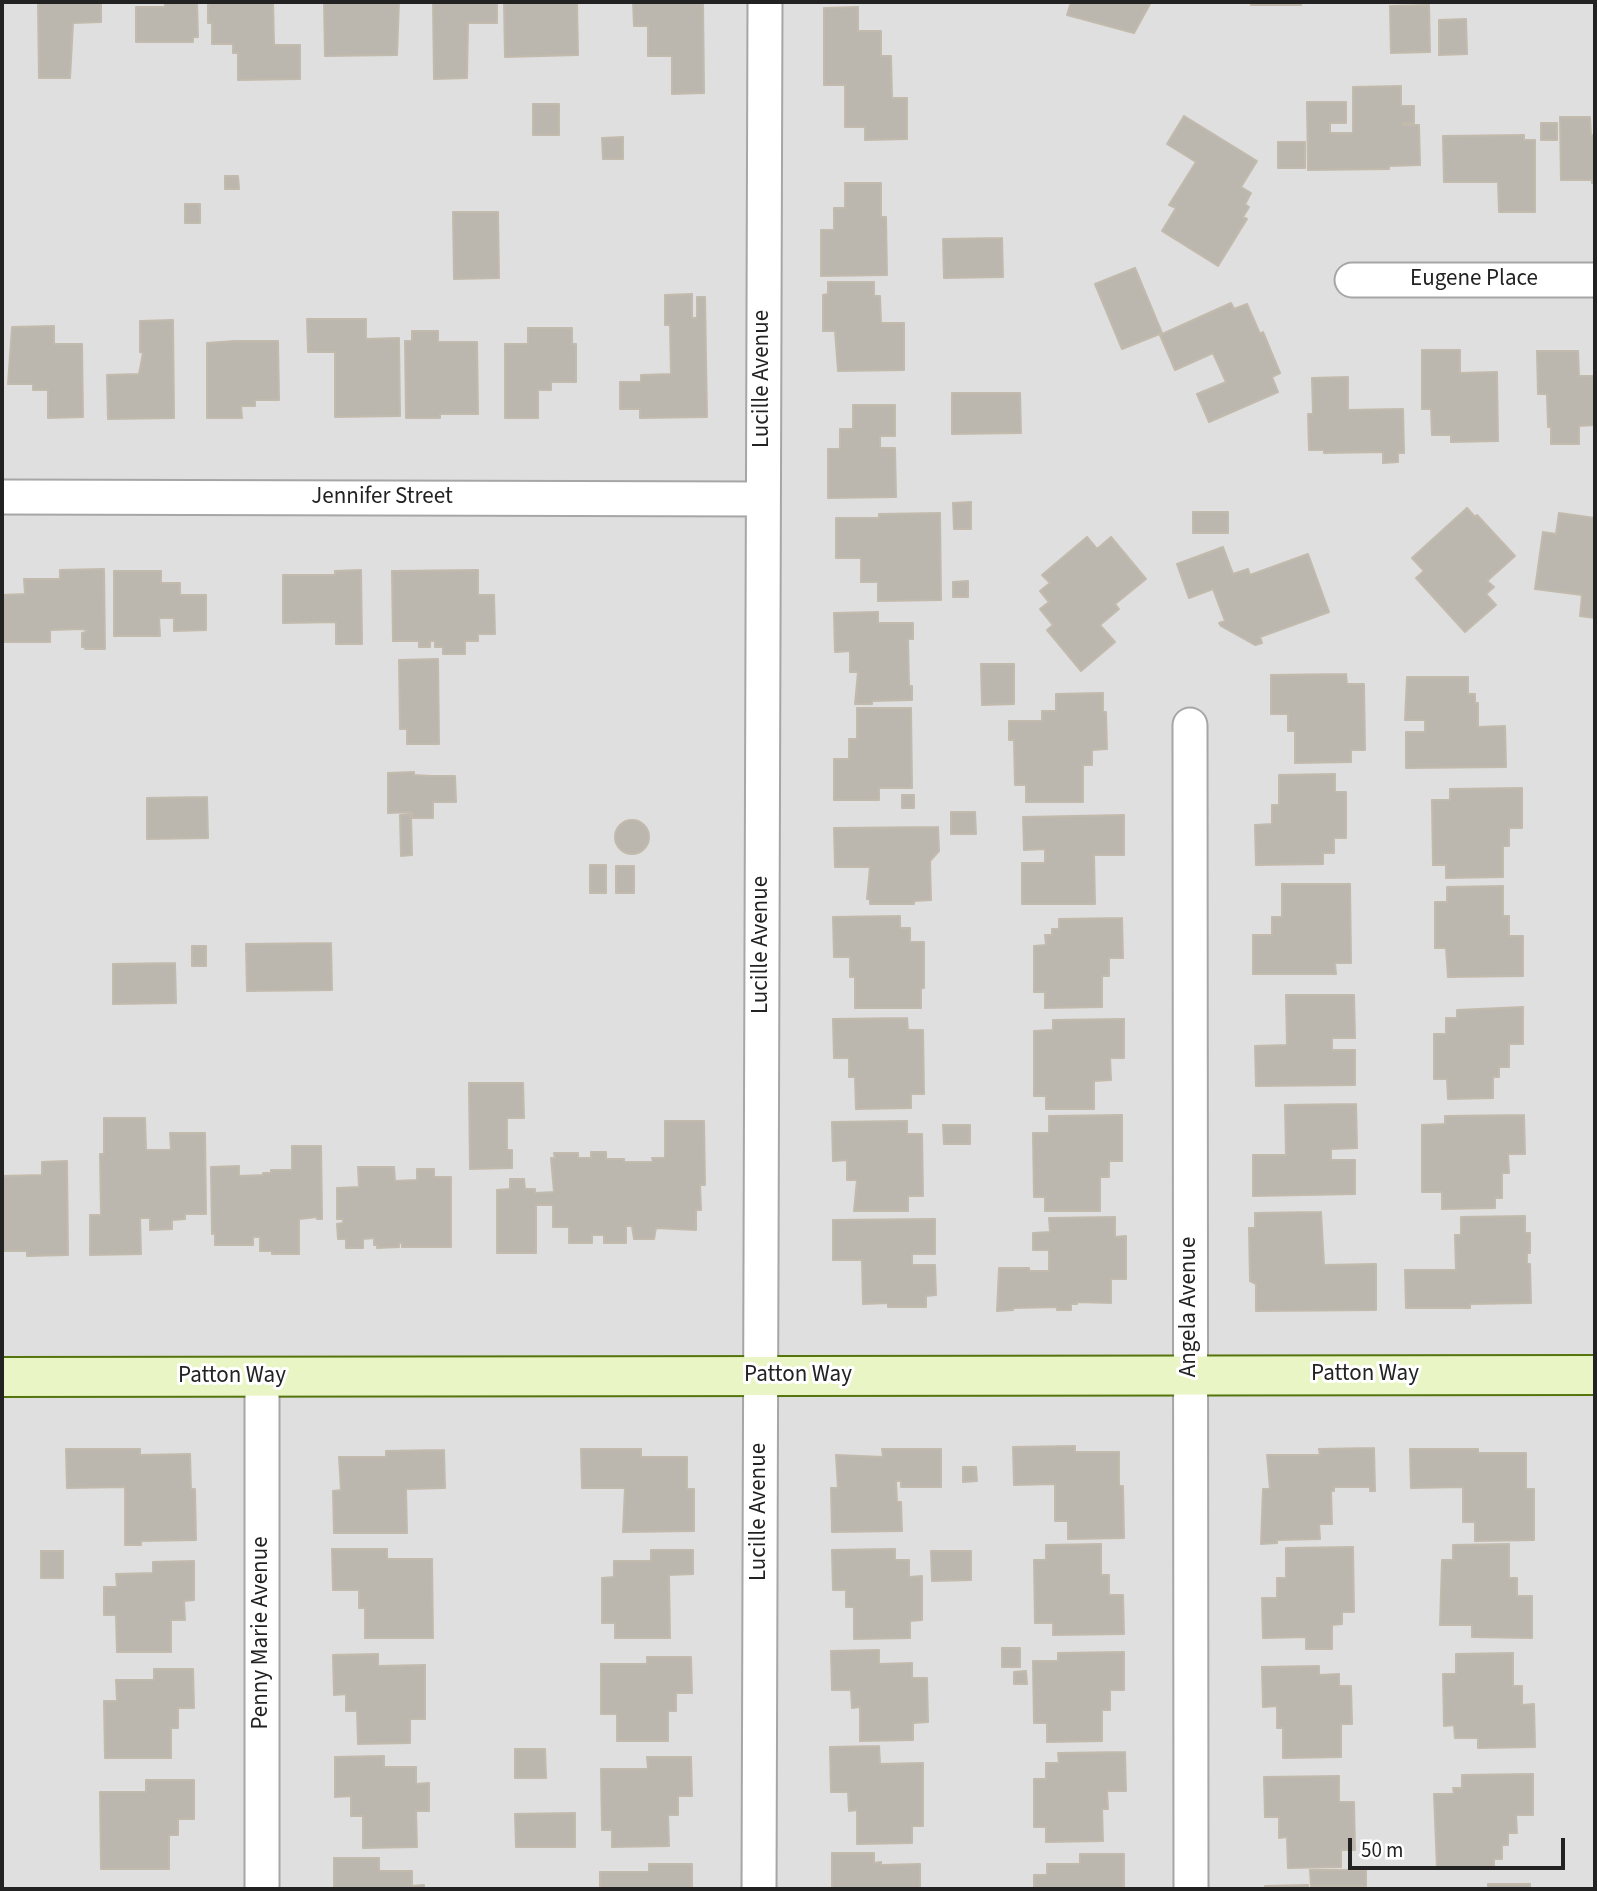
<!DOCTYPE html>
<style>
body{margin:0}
#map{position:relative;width:1597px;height:1891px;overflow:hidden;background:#f1f0ea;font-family:"Source Sans 3",sans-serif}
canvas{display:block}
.frame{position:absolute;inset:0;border:4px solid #222;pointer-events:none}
.scale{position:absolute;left:1348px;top:1838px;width:217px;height:32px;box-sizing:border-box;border:4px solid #222;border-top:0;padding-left:9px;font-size:21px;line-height:24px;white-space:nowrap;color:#222;-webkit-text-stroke:5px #fff;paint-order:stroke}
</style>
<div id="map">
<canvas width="1597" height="1891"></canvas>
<div class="frame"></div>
<div class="scale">50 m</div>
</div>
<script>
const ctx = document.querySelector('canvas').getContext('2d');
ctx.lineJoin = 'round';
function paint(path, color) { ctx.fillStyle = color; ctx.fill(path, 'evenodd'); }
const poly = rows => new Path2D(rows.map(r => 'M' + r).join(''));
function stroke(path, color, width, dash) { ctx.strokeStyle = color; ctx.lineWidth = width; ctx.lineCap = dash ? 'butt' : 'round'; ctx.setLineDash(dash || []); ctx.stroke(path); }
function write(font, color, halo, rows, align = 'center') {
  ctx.font = font + ' "Source Sans 3",sans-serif'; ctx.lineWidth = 6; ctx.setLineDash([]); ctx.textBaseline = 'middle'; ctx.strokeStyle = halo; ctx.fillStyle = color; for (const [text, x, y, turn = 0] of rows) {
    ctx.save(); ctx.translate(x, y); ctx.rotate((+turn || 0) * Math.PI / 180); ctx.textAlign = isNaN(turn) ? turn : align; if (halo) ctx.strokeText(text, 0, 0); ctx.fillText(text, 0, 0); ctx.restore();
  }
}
const residential = poly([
 [2,2,1595,2,1595,1889,2,1889]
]);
const building = poly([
 [38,2,101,2,101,22,73,23,70,78,39,78,38,2],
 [165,2,197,2,198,37,193,37,193,42,136,42,136,7,165,7,165,2],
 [208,2,273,2,274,45,300,45,300,79,238,80,238,53,233,53,233,44,212,44,212,23,208,23,208,2],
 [324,2,399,2,397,55,325,56,324,2],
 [433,2,497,2,497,23,468,23,467,78,434,79,433,2],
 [504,2,577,2,578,55,505,57,504,2],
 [633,2,703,2,704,93,672,94,672,56,648,56,648,26,634,26,633,2],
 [1071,2,1140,2,1150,4,1134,33,1067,15,1071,2],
 [1251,2,1301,2,1301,5,1251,5,1251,2],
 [1429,5,1430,52,1391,53,1390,6,1429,5],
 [858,7,858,31,881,31,881,56,891,56,892,98,907,98,907,139,865,140,865,127,845,127,845,85,824,85,824,8,858,7],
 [1466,19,1467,54,1439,55,1439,20,1466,19],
 [1401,86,1401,106,1414,106,1414,123,1403,123,1403,125,1419,125,1420,165,1389,166,1389,169,1308,170,1307,102,1346,102,1346,123,1330,123,1330,133,1353,133,1353,87,1401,86],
 [533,104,559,104,559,135,533,135,533,104],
 [1184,116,1257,161,1241,187,1251,193,1245,204,1249,207,1243,217,1247,219,1218,266,1162,231,1176,208,1169,205,1196,162,1167,144,1184,116],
 [1560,117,1590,117,1591,135,1595,135,1595,183,1592,183,1592,180,1561,180,1560,117],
 [1541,123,1557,123,1557,140,1541,140,1541,123],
 [1524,135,1524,140,1535,140,1535,212,1499,212,1498,182,1444,182,1443,136,1524,135],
 [623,137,623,159,603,159,602,138,623,137],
 [1278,142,1305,142,1305,168,1278,168,1278,142],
 [225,176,238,176,239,189,225,189,225,176],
 [845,183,881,183,881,217,886,217,887,275,821,276,821,230,834,230,834,208,845,208,845,183],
 [185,204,200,204,200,223,185,223,185,204],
 [453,212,498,212,499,278,454,279,453,212],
 [1002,238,1003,277,944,278,943,239,1002,238],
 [1135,268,1162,333,1122,349,1095,284,1135,268],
 [828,282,874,282,874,296,880,296,881,323,904,323,904,370,838,371,835,331,823,331,823,295,828,294,828,282],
 [692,294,692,318,697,318,697,297,705,297,707,417,640,418,640,409,620,409,620,382,641,382,641,375,671,374,670,325,665,325,665,295,692,294],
 [1231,303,1234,309,1247,304,1260,334,1263,332,1280,373,1272,377,1278,392,1209,422,1197,394,1226,382,1213,353,1175,370,1160,335,1231,303],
 [307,319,366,319,366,339,399,338,400,416,335,417,335,352,308,352,307,319],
 [173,320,174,418,108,419,107,375,139,374,143,353,140,352,140,321,173,320],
 [54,326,54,344,82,344,83,417,48,418,48,390,33,390,33,384,8,384,12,327,54,326],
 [528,328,572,328,572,344,576,344,576,382,551,382,551,390,538,390,538,418,505,418,505,344,528,344,528,328],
 [412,331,438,331,438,342,477,342,478,414,440,414,440,418,406,418,405,341,412,341,412,331],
 [235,341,278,341,279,400,255,400,255,406,241,406,242,418,207,418,207,343,235,341],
 [1422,350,1460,350,1460,373,1497,372,1498,441,1451,442,1451,435,1432,435,1431,409,1422,409,1422,350],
 [1537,351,1578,351,1579,376,1595,376,1595,425,1579,426,1579,444,1551,444,1551,427,1548,427,1547,394,1538,394,1537,351],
 [1348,377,1348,410,1403,409,1404,453,1398,453,1398,462,1383,463,1383,452,1324,453,1324,450,1309,450,1308,414,1313,414,1312,378,1348,377],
 [952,393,1020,393,1021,433,952,434,952,393],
 [853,405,895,405,895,436,880,436,880,448,895,448,896,497,828,498,828,449,840,449,840,429,853,429,853,405],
 [971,502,971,529,954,529,953,503,971,502],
 [1467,508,1475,517,1477,515,1515,556,1487,581,1494,587,1486,594,1496,605,1465,632,1416,578,1424,571,1412,558,1467,508],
 [1193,512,1228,512,1228,533,1193,533,1193,512],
 [940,513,941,600,878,601,878,582,861,582,861,558,836,558,836,518,879,518,879,514,940,513],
 [1559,513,1595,518,1595,618,1580,616,1582,595,1535,589,1543,532,1556,534,1559,513],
 [1087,537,1097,549,1111,537,1146,579,1115,604,1119,609,1100,625,1115,642,1081,671,1047,630,1053,625,1040,609,1049,602,1040,591,1050,583,1042,575,1087,537],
 [1223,547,1233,574,1248,569,1250,575,1308,554,1329,612,1260,637,1262,643,1255,645,1221,626,1219,623,1225,621,1213,589,1189,598,1177,564,1223,547],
 [104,569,105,649,85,649,85,647,82,647,82,633,86,632,86,630,82,629,50,630,50,642,2,642,2,595,25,594,24,579,60,579,60,570,104,569],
 [361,570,362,644,336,644,336,622,283,623,283,575,335,575,335,571,361,570],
 [478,570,478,595,494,595,495,634,478,634,478,641,465,641,465,654,443,654,443,647,435,647,435,641,430,641,430,647,419,647,419,641,393,641,392,571,478,570],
 [114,571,161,571,161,583,180,583,180,595,206,595,206,630,174,631,174,618,159,618,160,636,114,636,114,571],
 [968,581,968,597,953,597,953,582,968,581],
 [878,612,878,623,913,623,913,639,908,639,909,686,912,686,912,700,872,701,872,704,855,704,858,672,850,672,850,651,835,652,834,613,878,612],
 [438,659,439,744,407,744,407,729,400,729,399,660,438,659],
 [981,664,1014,664,1014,704,982,705,981,664],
 [1346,674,1347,684,1364,684,1365,750,1351,750,1351,762,1295,763,1295,731,1288,731,1288,714,1271,714,1271,675,1346,674],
 [1407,677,1468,677,1468,694,1475,694,1475,703,1478,703,1478,727,1505,726,1506,767,1406,768,1406,732,1425,732,1425,720,1405,720,1407,677],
 [1103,693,1103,712,1106,712,1107,749,1092,750,1092,765,1083,765,1083,802,1026,802,1026,785,1015,785,1014,740,1009,740,1009,721,1042,721,1042,711,1056,711,1056,694,1103,693],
 [857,708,911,708,912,788,879,788,879,800,834,800,834,759,849,759,849,739,857,739,857,708],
 [414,772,414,775,431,776,455,776,456,802,433,802,433,818,412,818,412,812,388,813,388,773,414,772],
 [1335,774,1335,792,1346,792,1346,838,1334,838,1334,853,1323,853,1323,864,1256,865,1255,825,1272,824,1272,805,1279,805,1279,775,1335,774],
 [1522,788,1522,828,1509,828,1509,846,1503,846,1503,877,1446,878,1446,865,1433,865,1432,800,1450,800,1450,789,1522,788],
 [902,795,914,795,914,808,902,808,902,795],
 [207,797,208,838,147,839,147,798,207,797],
 [951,812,975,812,976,834,951,834,951,812],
 [411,814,412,855,401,856,400,815,411,814],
 [1124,815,1124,855,1094,855,1095,904,1022,904,1022,863,1045,863,1045,849,1024,850,1023,817,1124,815],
 '615 837a17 17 0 1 1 34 0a17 17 0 1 1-34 0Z',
 [938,827,939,851,930,861,931,900,914,901,914,904,870,904,870,899,867,899,870,867,835,867,834,828,938,827],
 [590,865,606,865,606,893,590,893,590,865],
 [616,866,634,866,634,893,616,893,616,866],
 [1282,884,1350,884,1351,963,1335,963,1336,974,1253,974,1253,935,1272,935,1272,917,1282,917,1282,884],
 [1503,886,1503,916,1509,916,1509,936,1523,936,1523,976,1448,977,1446,948,1435,948,1435,902,1447,902,1447,887,1503,886],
 [900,916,900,928,910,928,910,942,924,942,924,988,921,988,921,1008,855,1008,855,977,850,977,850,957,834,957,833,917,900,916],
 [1122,918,1123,958,1109,958,1109,976,1102,976,1102,1007,1045,1008,1045,992,1034,992,1034,946,1046,945,1045,935,1052,935,1052,929,1059,929,1059,919,1122,918],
 [331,943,332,990,247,991,246,944,331,943],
 [192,946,206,946,206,966,192,966,192,946],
 [175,963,176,1003,113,1004,113,964,175,963],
 [1286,995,1354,995,1355,1038,1332,1038,1332,1050,1355,1050,1355,1085,1256,1086,1255,1046,1287,1045,1286,995],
 [1523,1007,1523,1044,1509,1044,1509,1067,1499,1067,1499,1077,1493,1077,1493,1098,1448,1099,1447,1079,1434,1079,1434,1034,1446,1034,1446,1018,1457,1018,1457,1010,1523,1007],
 [907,1018,908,1030,923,1030,924,1094,911,1094,911,1108,856,1109,855,1077,849,1077,849,1058,834,1058,833,1019,907,1018],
 [1124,1019,1124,1058,1110,1058,1111,1080,1094,1081,1094,1109,1046,1109,1046,1096,1034,1096,1034,1031,1053,1030,1053,1020,1124,1019],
 [469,1083,523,1083,524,1118,507,1118,507,1150,512,1150,512,1168,470,1169,469,1083],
 [1356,1104,1357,1148,1331,1149,1331,1160,1355,1160,1355,1194,1253,1196,1253,1155,1286,1155,1285,1105,1356,1104],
 [1122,1115,1122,1161,1109,1161,1109,1177,1100,1177,1100,1211,1045,1211,1045,1197,1034,1197,1033,1133,1049,1133,1049,1116,1122,1115],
 [1524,1115,1525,1154,1508,1154,1509,1173,1502,1173,1502,1198,1495,1198,1495,1208,1442,1209,1442,1192,1422,1192,1422,1125,1445,1124,1445,1116,1524,1115],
 [104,1118,145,1118,146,1150,171,1150,170,1133,205,1133,206,1214,185,1214,185,1219,172,1220,172,1229,150,1230,150,1218,140,1218,141,1254,90,1255,90,1215,101,1215,100,1154,104,1154,104,1118],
 [665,1121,704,1121,705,1185,700,1185,701,1210,696,1210,696,1230,656,1228,654,1239,634,1239,632,1226,626,1226,626,1243,604,1243,604,1235,592,1235,592,1243,569,1243,569,1227,553,1227,553,1205,536,1205,536,1253,497,1253,497,1190,510,1189,510,1179,524,1179,525,1189,535,1189,535,1193,554,1192,551,1158,555,1158,554,1153,578,1153,578,1158,591,1158,591,1152,606,1152,606,1159,624,1159,624,1162,653,1162,652,1158,665,1158,665,1121],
 [907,1121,907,1134,922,1134,923,1196,908,1196,908,1211,854,1211,857,1180,847,1180,847,1160,833,1161,832,1122,907,1121],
 [943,1125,970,1125,970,1144,944,1144,943,1125],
 [292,1146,321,1146,322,1219,317,1219,317,1217,299,1219,299,1254,272,1254,272,1251,260,1251,260,1237,253,1237,253,1245,215,1245,215,1233,212,1234,211,1167,239,1166,239,1176,263,1175,263,1173,271,1173,271,1170,292,1170,292,1146],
 [67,1161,68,1255,27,1256,27,1251,2,1251,2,1176,42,1175,42,1162,67,1161],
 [358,1167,394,1167,395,1181,417,1180,417,1169,434,1169,434,1177,451,1177,451,1247,402,1247,402,1243,399,1243,399,1247,377,1248,377,1245,374,1245,374,1238,363,1239,363,1248,346,1248,346,1239,338,1239,337,1224,343,1223,343,1219,337,1219,337,1188,359,1187,358,1167],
 [1321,1212,1324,1265,1376,1264,1376,1310,1256,1311,1256,1284,1250,1281,1249,1228,1255,1228,1255,1213,1321,1212],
 [1525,1216,1525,1233,1530,1233,1530,1253,1527,1253,1527,1264,1530,1264,1531,1303,1470,1304,1470,1308,1406,1308,1405,1270,1456,1270,1455,1235,1461,1235,1461,1217,1525,1216],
 [1115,1217,1115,1237,1126,1236,1126,1279,1111,1279,1111,1303,1077,1302,1077,1304,1071,1304,1071,1310,1057,1310,1057,1307,1013,1308,1013,1310,997,1311,999,1268,1029,1268,1029,1271,1049,1271,1049,1250,1033,1250,1033,1233,1050,1232,1049,1218,1115,1217],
 [935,1219,935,1254,912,1254,912,1265,935,1265,936,1295,926,1296,926,1307,888,1307,888,1303,863,1304,862,1260,833,1260,833,1220,935,1219],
 [1075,1446,1075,1452,1119,1452,1119,1486,1123,1486,1124,1538,1068,1539,1068,1521,1055,1521,1055,1484,1014,1485,1013,1447,1075,1446],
 [1374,1448,1375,1491,1370,1491,1370,1487,1334,1487,1334,1491,1331,1491,1332,1524,1319,1524,1320,1539,1277,1540,1277,1543,1261,1544,1263,1489,1270,1489,1267,1455,1320,1455,1319,1449,1374,1448],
 [66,1449,140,1449,140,1455,190,1454,191,1489,195,1489,196,1540,141,1541,141,1545,125,1545,125,1487,67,1488,66,1449],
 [581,1449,641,1449,641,1457,687,1457,687,1489,694,1489,694,1531,623,1532,625,1488,582,1488,581,1449],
 [882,1449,941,1449,941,1487,901,1487,901,1481,896,1481,897,1502,901,1502,902,1531,832,1532,831,1488,838,1488,836,1455,883,1457,882,1449],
 [1410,1449,1478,1449,1478,1453,1526,1453,1526,1489,1534,1489,1534,1540,1475,1541,1475,1522,1463,1522,1463,1487,1411,1488,1410,1449],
 [444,1450,445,1488,406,1489,407,1533,334,1533,333,1491,341,1490,339,1457,386,1457,386,1451,444,1450],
 [963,1467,976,1467,977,1481,963,1482,963,1467],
 [1101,1544,1101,1575,1109,1575,1109,1595,1123,1595,1124,1634,1053,1635,1053,1623,1035,1623,1034,1560,1046,1560,1046,1545,1101,1544],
 [1509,1544,1509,1578,1517,1578,1517,1596,1532,1596,1532,1638,1472,1637,1472,1625,1440,1625,1442,1560,1453,1560,1453,1545,1509,1544],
 [1353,1547,1354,1612,1342,1612,1342,1624,1332,1625,1332,1649,1306,1649,1306,1637,1263,1638,1262,1598,1277,1598,1277,1578,1286,1578,1286,1548,1353,1547],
 [332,1549,387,1549,387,1559,432,1559,433,1638,365,1638,365,1608,359,1608,359,1590,333,1590,332,1549],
 [895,1549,895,1560,909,1560,909,1577,922,1576,922,1620,910,1621,910,1638,854,1639,854,1607,846,1607,846,1590,833,1590,832,1550,895,1549],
 [651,1550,693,1550,693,1574,669,1575,670,1638,615,1638,615,1623,602,1623,602,1578,614,1577,614,1561,651,1561,651,1550],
 [41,1551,63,1551,63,1578,41,1578,41,1551],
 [931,1551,971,1551,971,1580,932,1581,931,1551],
 [194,1561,194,1600,184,1601,185,1620,171,1620,171,1652,117,1652,116,1615,104,1615,104,1587,117,1587,116,1574,153,1573,153,1562,194,1561],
 [1002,1648,1020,1648,1020,1667,1002,1667,1002,1648],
 [879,1650,879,1664,912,1663,912,1678,927,1678,928,1722,913,1723,913,1740,860,1741,860,1707,852,1708,851,1690,832,1690,831,1651,879,1650],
 [1124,1652,1124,1690,1110,1690,1110,1710,1102,1710,1102,1741,1047,1742,1047,1723,1034,1723,1033,1661,1058,1661,1058,1653,1124,1652],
 [1513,1653,1513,1686,1522,1686,1522,1705,1534,1704,1535,1747,1478,1748,1478,1738,1455,1738,1454,1725,1444,1726,1443,1674,1456,1674,1456,1654,1513,1653],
 [378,1654,378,1666,425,1665,425,1719,410,1719,410,1743,358,1744,357,1711,346,1711,346,1694,334,1695,333,1655,378,1654],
 [647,1657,691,1657,692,1693,676,1693,676,1711,668,1711,668,1741,617,1741,617,1714,601,1714,601,1664,647,1664,647,1657],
 [1319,1666,1319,1675,1339,1674,1339,1686,1351,1686,1352,1724,1341,1724,1341,1757,1283,1758,1283,1728,1277,1728,1277,1706,1263,1707,1262,1667,1319,1666],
 [154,1669,193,1669,194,1708,178,1708,178,1728,171,1728,171,1758,105,1758,104,1701,117,1701,116,1680,154,1680,154,1669],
 [1026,1671,1027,1684,1014,1684,1014,1672,1026,1671],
 [879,1746,880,1764,923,1763,923,1826,912,1826,912,1843,857,1844,857,1810,849,1811,848,1792,831,1792,830,1747,879,1746],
 [515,1749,545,1749,546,1778,515,1778,515,1749],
 [1125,1752,1126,1791,1107,1791,1108,1809,1102,1809,1103,1841,1046,1842,1046,1827,1034,1827,1034,1779,1046,1779,1046,1763,1059,1763,1058,1753,1125,1752],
 [384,1756,384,1767,416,1767,416,1784,429,1783,429,1811,416,1811,417,1847,363,1848,363,1816,351,1816,351,1796,335,1797,335,1757,384,1756],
 [647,1757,691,1757,692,1796,678,1796,678,1815,668,1815,669,1846,612,1847,612,1830,602,1830,601,1769,648,1769,647,1757],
 [1533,1774,1533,1815,1516,1815,1517,1833,1508,1833,1508,1845,1502,1845,1502,1859,1494,1859,1494,1868,1437,1869,1434,1794,1454,1794,1453,1788,1462,1788,1462,1775,1533,1774],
 [1339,1776,1339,1802,1354,1802,1355,1850,1341,1850,1341,1867,1288,1868,1287,1837,1279,1838,1279,1817,1265,1817,1264,1777,1339,1776],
 [146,1780,194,1780,194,1819,178,1819,178,1835,169,1835,169,1869,101,1869,100,1792,146,1792,146,1780],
 [575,1813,575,1847,516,1847,515,1814,575,1813],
 [832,1853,874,1853,874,1863,881,1862,881,1865,920,1864,920,1889,832,1889,832,1853],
 [1080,1854,1124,1854,1124,1889,1034,1889,1034,1875,1047,1875,1047,1864,1080,1864,1080,1854],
 [334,1858,379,1858,379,1871,412,1871,412,1886,424,1885,424,1889,334,1889,334,1858],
 [649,1864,692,1864,692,1889,600,1889,600,1872,649,1872,649,1864],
 [1310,1870,1366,1870,1366,1886,1311,1886,1310,1870],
 [1488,1884,1530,1884,1530,1889,1488,1889,1488,1884],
 [1308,1885,1308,1889,1266,1889,1265,1886,1308,1885]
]);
const street = poly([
 [1352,280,1595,280],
 [2,497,763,499],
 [1190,725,1191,1889],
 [262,1377,262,1889],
 [759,1889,765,2]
]);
const secondary = poly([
 [2,1377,1595,1375]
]);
const streetNames = [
 ["Eugene Place",1474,280],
 ["Lucille Avenue",763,379,-90],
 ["Jennifer Street",382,498],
 ["Lucille Avenue",762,945,-90],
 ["Angela Avenue",1190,1307,-90],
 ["Patton Way",1365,1375],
 ["Patton Way",798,1376],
 ["Patton Way",232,1377],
 ["Lucille Avenue",760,1512,-90],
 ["Penny Marie Avenue",262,1633,-90]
];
paint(residential, '#e0dfdf');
paint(building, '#bbb7af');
stroke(building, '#c2baad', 2);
stroke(street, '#a6a6a6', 37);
stroke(secondary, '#55740e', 42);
stroke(street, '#fff', 33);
stroke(secondary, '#e9f5c4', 38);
write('23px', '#222', '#fff', streetNames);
</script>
